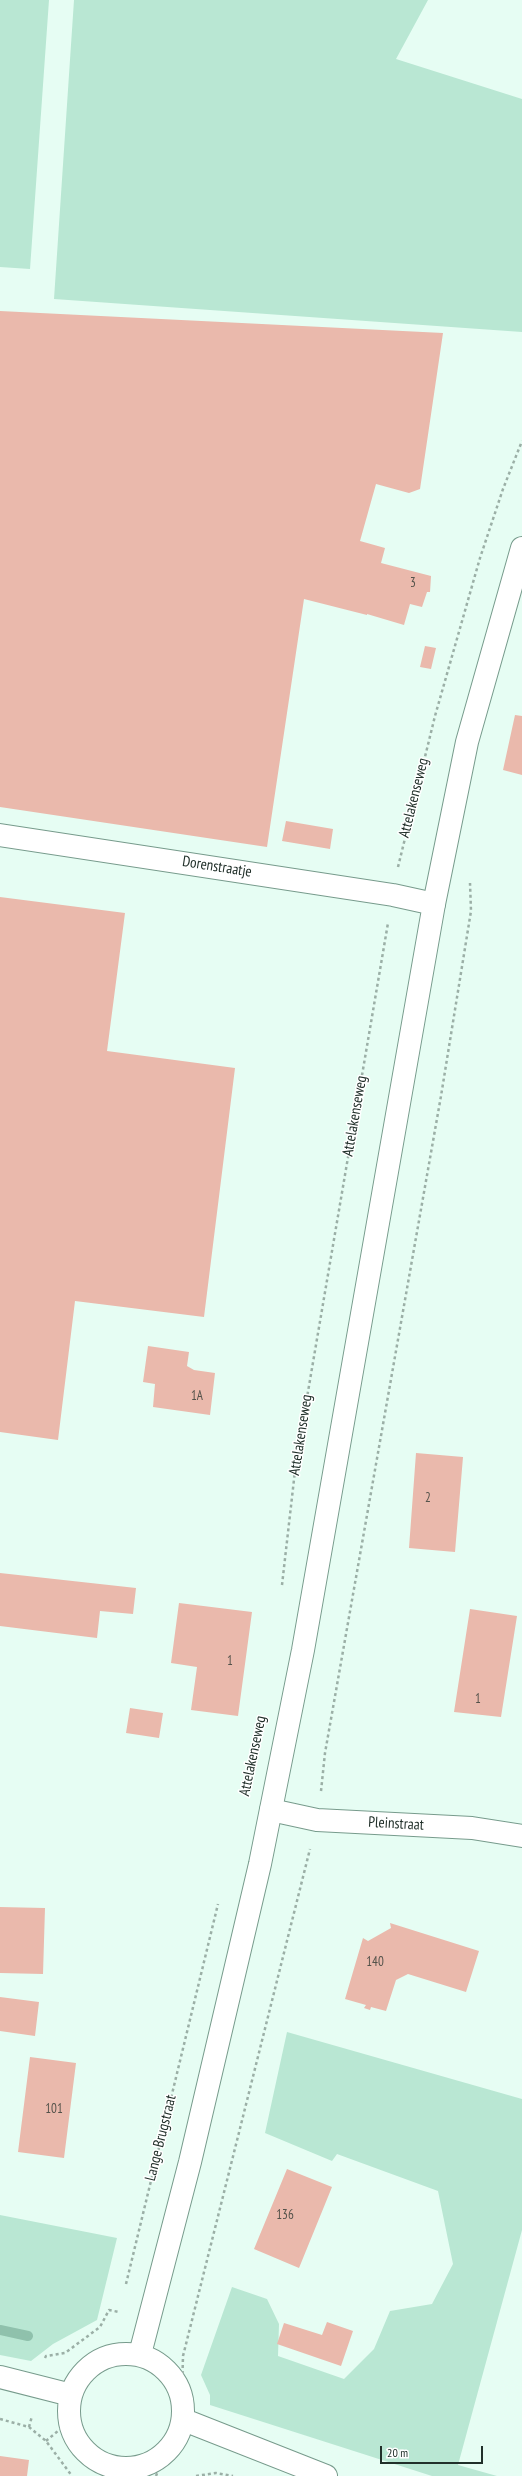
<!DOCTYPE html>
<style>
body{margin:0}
#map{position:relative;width:522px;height:2476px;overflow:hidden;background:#e6fdf3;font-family:"PT Sans Narrow",sans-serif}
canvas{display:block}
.scale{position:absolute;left:380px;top:2446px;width:103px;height:18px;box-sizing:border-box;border:2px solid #21302a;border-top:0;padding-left:5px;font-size:12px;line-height:14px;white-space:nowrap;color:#21302a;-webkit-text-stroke:3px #fff;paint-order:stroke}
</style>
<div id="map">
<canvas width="522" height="2476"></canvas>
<div class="scale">20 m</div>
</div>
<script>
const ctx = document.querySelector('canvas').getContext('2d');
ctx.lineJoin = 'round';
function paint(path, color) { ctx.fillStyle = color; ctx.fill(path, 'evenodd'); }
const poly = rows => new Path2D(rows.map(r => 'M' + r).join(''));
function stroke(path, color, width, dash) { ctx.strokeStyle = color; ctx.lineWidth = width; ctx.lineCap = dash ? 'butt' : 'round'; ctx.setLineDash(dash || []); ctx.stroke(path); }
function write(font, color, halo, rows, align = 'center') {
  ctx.font = font + ' "PT Sans Narrow",sans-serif'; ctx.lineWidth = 3; ctx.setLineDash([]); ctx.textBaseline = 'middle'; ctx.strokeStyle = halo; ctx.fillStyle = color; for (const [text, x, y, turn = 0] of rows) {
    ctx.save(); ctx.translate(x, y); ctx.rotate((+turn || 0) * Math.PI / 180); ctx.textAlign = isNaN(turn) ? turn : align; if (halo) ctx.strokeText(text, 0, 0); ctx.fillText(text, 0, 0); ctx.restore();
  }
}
const green = poly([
 [0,0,49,0,30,269,0,267],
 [74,0,428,0,396,59,522,99,522,332,54,299],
 [287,2032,522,2099,522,2230,458,2465,497,2476,432,2476,210,2405,210,2395,201,2375,232,2287,267,2299,279,2324,278,2356,344,2379,374,2349,390,2311,432,2304,453,2264,438,2191,337,2154,332,2161,265,2133],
 [0,2215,117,2238,97,2320,53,2344,31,2361,0,2355]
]);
const stream = poly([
 [0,2330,28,2336]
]);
const building = poly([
 [0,311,443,333,420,489,409,493,376,484,360,541,385,548,381,563,431,576,430,592,427,592,422,607,410,604,404,625,367,614,367,615,304,599,267,847,0,807],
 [425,646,436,648,431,669,420,667],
 [515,715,522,716,522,775,503,770],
 [286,821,333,829,330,849,282,841],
 [0,897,125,913,107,1051,235,1068,204,1317,75,1301,58,1440,0,1432],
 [148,1346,189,1352,187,1366,194,1370,215,1373,210,1415,153,1407,155,1384,143,1382],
 [416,1453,463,1457,455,1552,409,1548],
 [0,1573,136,1588,133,1614,100,1611,97,1638,0,1626],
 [179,1603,252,1612,238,1716,191,1710,197,1667,171,1663],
 [470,1609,517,1616,501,1717,454,1712],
 [130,1708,163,1713,159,1738,126,1733],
 [0,1907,45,1908,43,1974,0,1973],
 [390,1923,479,1951,466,1992,408,1974,396,1980,386,2011,371,2007,370,2010,364,2008,366,2005,345,1999,363,1938,368,1941,391,1928],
 [0,1997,39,2002,35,2036,0,2031],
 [30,2057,76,2063,64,2158,18,2152],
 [287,2169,332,2187,299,2268,254,2249],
 [327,2322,353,2331,341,2366,277,2344,284,2323,322,2335],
 [0,2456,29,2460,27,2476,0,2476]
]);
const path = poly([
 [398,867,435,716,480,558,503,489,522,441],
 [282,1585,296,1462,388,923],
 [321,1791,325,1753,441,1096,471,911,470,883],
 [126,2284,218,1904],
 [45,2358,46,2356,65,2353,100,2327,109,2310,119,2312],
 [182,2392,183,2356,310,1849],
 [0,2419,29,2427,46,2441,72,2476],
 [29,2427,32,2416],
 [46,2441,65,2425],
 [156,2476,164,2455],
 [196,2476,216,2473,233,2476]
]);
const minor = poly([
 [0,835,393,895,434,904],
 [271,1810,317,1820,472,1828,522,1836]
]);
const tertiary = poly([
 '69 2411a57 57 0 1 1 114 0a57 57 0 1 1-114 0Z',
 [140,2354,190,2162,260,1864,303,1650,434,904,467,742,522,548],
 [0,2377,71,2395],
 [184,2420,326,2476]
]);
const numberNames = [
 ["3",413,583],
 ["1A",197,1396],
 ["2",428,1498],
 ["1",230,1661],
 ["1",478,1699],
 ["140",375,1962],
 ["101",54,2109],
 ["136",285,2215]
];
const streetNames = [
 ["Attelakenseweg",414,798,-76],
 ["Dorenstraatje",217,867,9],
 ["Attelakenseweg",355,1116,-80],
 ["Attelakenseweg",301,1435,-81],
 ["Attelakenseweg",253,1756,-78],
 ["Pleinstraat",396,1824,3],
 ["Lange Brugstraat",161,2138,-76]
];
paint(green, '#b9e7d3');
stroke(stream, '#8fc1ac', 10);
paint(building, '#eab9ac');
stroke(minor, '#779b8c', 24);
stroke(tertiary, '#779b8c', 24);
stroke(path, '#9bafa6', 2.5, [3, 3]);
stroke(minor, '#fff', 22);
stroke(tertiary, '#fff', 22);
write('13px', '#53524a', null, numberNames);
write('15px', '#21302a', '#fff', streetNames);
</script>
